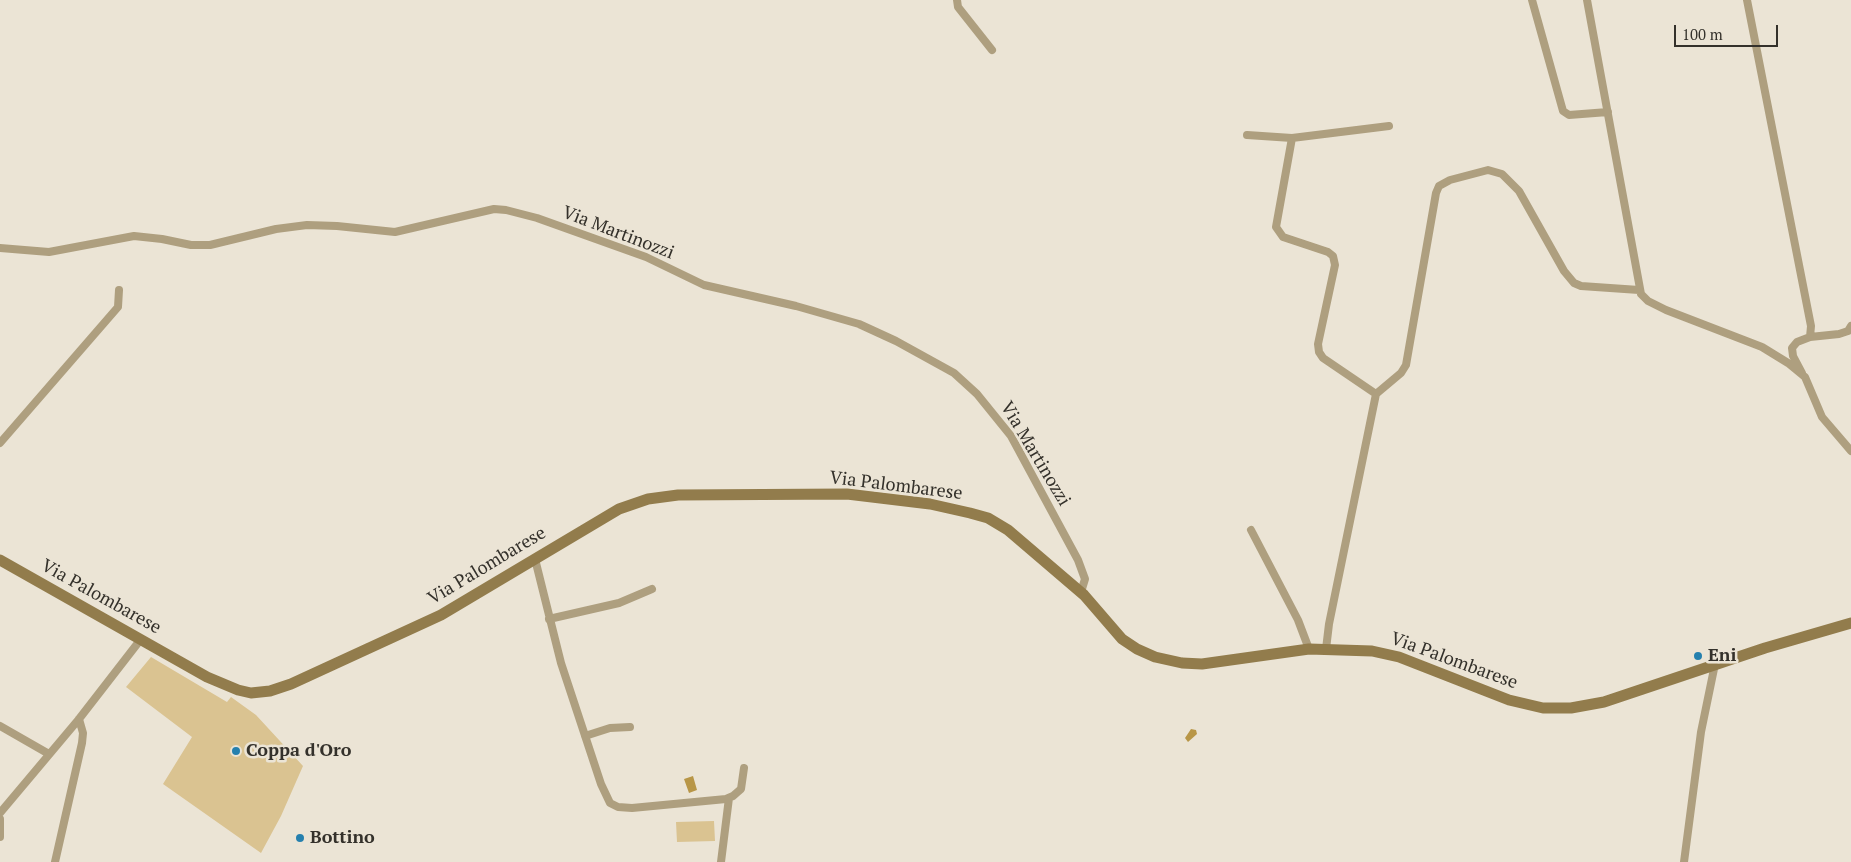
<!DOCTYPE html>
<style>
body{margin:0}
#map{position:relative;width:1851px;height:862px;overflow:hidden;background:#ebe4d5;font-family:"PT Serif",serif}
canvas{display:block}
.scale{position:absolute;left:1674px;top:25px;width:104px;height:22px;box-sizing:border-box;border:2px solid #34312b;border-top:0;padding-left:6px;font-size:15px;line-height:18px;white-space:nowrap;color:#34312b;-webkit-text-stroke:4px #ebe4d5;paint-order:stroke}
</style>
<div id="map">
<canvas width="1851" height="862"></canvas>
<div class="scale">100 m</div>
</div>
<script>
const ctx = document.querySelector('canvas').getContext('2d');
ctx.lineJoin = 'round';
function paint(path, color) { ctx.fillStyle = color; ctx.fill(path, 'evenodd'); }
const poly = rows => new Path2D(rows.map(r => 'M' + r).join(''));
function stroke(path, color, width, dash) { ctx.strokeStyle = color; ctx.lineWidth = width; ctx.lineCap = dash ? 'butt' : 'round'; ctx.setLineDash(dash || []); ctx.stroke(path); }
function write(font, color, halo, rows, align = 'center') {
  ctx.font = font + ' "PT Serif",serif'; ctx.lineWidth = 5; ctx.setLineDash([]); ctx.textBaseline = 'middle'; ctx.strokeStyle = halo; ctx.fillStyle = color; for (const [text, x, y, turn = 0] of rows) {
    ctx.save(); ctx.translate(x, y); ctx.rotate((+turn || 0) * Math.PI / 180); ctx.textAlign = isNaN(turn) ? turn : align; if (halo) ctx.strokeText(text, 0, 0); ctx.fillText(text, 0, 0); ctx.restore();
  }
}
const green = poly([
 [151,657,227,702,231,697,256,715,303,766,281,816,261,853,163,784,192,737,126,687],
 [714,821,715,841,677,842,676,822]
]);
const water = poly([
 [1191,729,1196,730,1197,734,1188,742,1185,738],
 [693,776,697,790,689,793,684,779]
]);
const minor = poly([
 [957,0,958,7,992,50],
 [1532,0,1563,111,1569,115,1608,112],
 [1587,0,1641,294,1648,301,1666,310,1762,347,1788,363,1805,377,1822,417,1851,451],
 [1747,0,1811,326,1810,337,1797,342,1792,348,1793,356,1802,373],
 [1389,126,1292,138,1276,227,1283,237,1328,252,1333,256,1335,265,1318,344,1319,352,1323,358,1376,394,1401,373,1406,365,1436,193,1439,186,1450,180,1488,170,1502,174,1519,191,1564,271,1574,283,1581,286,1639,290],
 [1247,135,1292,138],
 [0,248,49,252,134,236,162,239,191,245,210,245,276,229,307,225,337,226,395,232,494,209,506,210,537,218,646,257,704,285,796,306,859,324,896,341,954,373,977,394,1011,436,1078,560,1085,579,1081,592],
 [1810,337,1839,334,1848,331,1851,326],
 [0,443,118,307,119,290],
 [1251,530,1298,620,1309,649],
 [535,559,561,663,601,784,610,803,618,807,632,808,726,799,733,796,741,789,744,768],
 [549,619,619,603,652,589],
 [1326,649,1329,624,1376,394],
 [0,726,49,754],
 [585,736,610,728,630,727],
 [0,813,79,719,141,639],
 [0,819,0,837],
 [55,862,82,743,83,733,79,719],
 [721,862,729,798],
 [1684,862,1701,732,1715,664]
]);
const secondary = poly([
 [0,560,207,677,238,690,251,693,270,691,291,684,441,615,619,509,648,499,678,495,847,494,930,504,970,513,988,518,1008,530,1084,595,1122,639,1137,649,1155,657,1182,663,1202,664,1309,649,1372,651,1399,657,1509,700,1543,708,1571,708,1604,702,1765,648,1851,623]
]);
const markers = [
 [1698,656,5,"#2580ae"],
 [236,751,5,"#2580ae"],
 [300,838,5,"#2580ae"]
];
const streetNames = [
 ["Via Martinozzi",618,233,21],
 ["Via Martinozzi",1035,454,59],
 ["Via Palombarese",896,486,7],
 ["Via Palombarese",487,566,-31],
 ["Via Palombarese",101,597,29],
 ["Via Palombarese",1454,661,20]
];
const poiNames = [
 ["Eni",1708,656],
 ["Coppa d'Oro",246,751],
 ["Bottino",310,838]
];
paint(green, '#dac391');
paint(water, '#b89647');
stroke(minor, '#ae9f7f', 8);
stroke(secondary, '#927c4c', 11);
for (const [x, y, r, color] of markers) { const dot = new Path2D(); dot.arc(x, y, r, 0, 2 * Math.PI); ctx.fillStyle = color; ctx.fill(dot); stroke(dot, '#ebe4d5', 2); }
write('18px', '#34312b', '#ebe4d5', streetNames);
write('bold 18px', '#34312b', '#ebe4d5', poiNames, 'left');
</script>
